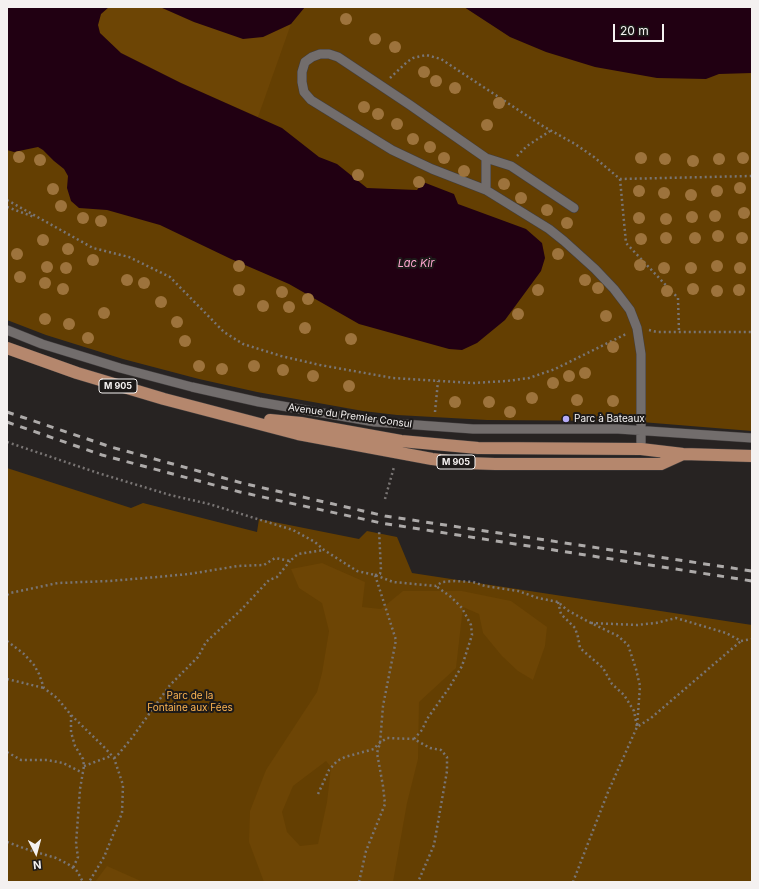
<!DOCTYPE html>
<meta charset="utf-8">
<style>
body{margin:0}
#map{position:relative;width:759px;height:889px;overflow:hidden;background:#272322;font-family:Inter,sans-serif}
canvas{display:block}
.frame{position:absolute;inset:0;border:8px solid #f4f1f0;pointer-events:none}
.north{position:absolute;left:16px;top:833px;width:40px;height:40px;-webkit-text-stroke:3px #1d1a19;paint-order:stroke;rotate:174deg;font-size:11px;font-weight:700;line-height:16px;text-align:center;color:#f4f1f0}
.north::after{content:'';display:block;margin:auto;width:14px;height:18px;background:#f4f1f0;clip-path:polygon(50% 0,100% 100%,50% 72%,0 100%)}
.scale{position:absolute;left:613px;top:24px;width:51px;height:18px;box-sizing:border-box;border:2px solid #f4f1f0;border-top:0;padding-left:5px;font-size:12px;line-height:14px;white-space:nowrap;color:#f4f1f0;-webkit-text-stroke:3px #1d1a19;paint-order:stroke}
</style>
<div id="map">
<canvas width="759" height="889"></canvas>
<div class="frame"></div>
<div class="north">N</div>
<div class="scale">20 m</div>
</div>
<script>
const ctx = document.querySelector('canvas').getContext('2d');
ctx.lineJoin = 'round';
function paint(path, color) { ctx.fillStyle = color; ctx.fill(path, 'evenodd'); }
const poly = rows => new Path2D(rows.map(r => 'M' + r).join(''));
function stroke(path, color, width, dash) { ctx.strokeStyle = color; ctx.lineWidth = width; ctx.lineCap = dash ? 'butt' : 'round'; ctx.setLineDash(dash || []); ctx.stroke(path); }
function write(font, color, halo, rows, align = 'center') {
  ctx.font = font + ' Inter,sans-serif'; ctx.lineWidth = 4; ctx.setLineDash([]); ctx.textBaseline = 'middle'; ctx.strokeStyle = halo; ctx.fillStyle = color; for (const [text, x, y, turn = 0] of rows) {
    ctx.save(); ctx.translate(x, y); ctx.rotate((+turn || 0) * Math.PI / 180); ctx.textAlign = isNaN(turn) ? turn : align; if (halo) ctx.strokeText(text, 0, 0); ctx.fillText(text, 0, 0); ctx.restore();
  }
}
const green = poly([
 [7,7,752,7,752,431,629,421,487,420,397,415,363,411,257,392,199,379,123,359,46,335,7,320],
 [7,468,131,508,143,503,257,532,259,519,359,539,367,531,397,537,412,573,752,625,752,882,7,882]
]);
const forest = poly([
 [109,7,160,7,194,22,263,37,291,24,258,117,181,83,121,53,100,34,98,25,101,14],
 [322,563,365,582,362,607,381,609,403,591,462,591,511,601,547,627,545,646,533,680,518,671,502,656,483,633,479,614,463,607,456,668,419,702,418,759,407,803,393,882,264,882,249,842,250,811,266,770,317,692,322,673,329,631,322,603,299,588,291,569],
 [326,761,331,767,327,802,318,844,300,846,287,832,282,812,293,786],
 [107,866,143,882,95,882]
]);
const water = poly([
 [7,7,109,7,101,14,98,25,100,33,121,53,181,83,282,128,319,157,337,164,367,188,417,190,423,182,454,194,458,204,526,229,542,243,545,258,541,271,505,320,477,343,462,350,449,349,359,324,289,284,231,259,160,225,107,210,79,208,71,201,67,188,68,176,64,169,54,161,43,150,38,147,14,152,7,150],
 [160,7,305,7,291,24,263,37,243,39,194,22],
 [464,7,752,7,752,73,719,74,706,79,657,78,595,67,546,52,510,37]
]);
const path = poly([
 [390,78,407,62,413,58,426,55,441,59,541,125,575,144,594,157,620,179,752,176],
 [517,156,527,146,550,131],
 [620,179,626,243,678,298,679,332],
 [7,200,93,248,129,257,170,277,224,332,243,344,281,356,320,365,393,378,473,383,507,381,529,378,555,369,626,334],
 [7,207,34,217],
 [649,330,657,332,752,332],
 [435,412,438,381],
 [7,442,98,473,170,495,209,504,293,530,315,542,324,550,357,571,375,575,393,582,436,586,442,582,455,581,473,582,485,586,518,591,538,598,558,602,567,610,589,622,618,636,628,645,636,669,640,686,637,727,608,792,573,882],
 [385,499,394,467],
 [375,575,380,574,381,570,379,530],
 [7,595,10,593,58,583,109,581,157,577,189,574,238,566,264,565,275,558,290,561,298,554,324,550],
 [558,602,561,614,575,628,578,637,580,648,603,668,612,684,624,695,634,711,637,727,651,718,741,641],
 [591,623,637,625,656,623,676,618,726,633,741,641,752,639],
 [7,641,24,654,34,665,39,674,44,688,57,698,71,715,105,748,114,758,123,785,122,813,104,857,89,882],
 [7,679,44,688],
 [71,715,71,732,75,746,83,759,84,766,80,789,76,844,78,857,73,868],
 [414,739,422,730,427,719,449,688,462,666,472,635,471,625,462,608,451,597,436,586],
 [7,752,21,760,47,760,63,763,83,773],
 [114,758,116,757,131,739,170,685,198,657,206,642,240,611,269,580,277,577,290,561],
 [84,766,111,756],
 [318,794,329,770,337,761,345,757,374,749,378,744,387,738,414,739,430,748,441,750,447,757,447,771,434,845,418,882],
 [7,842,29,850,56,858,68,864,77,871,83,882],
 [359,882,366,851,385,804,383,786,377,753,380,743,383,706,396,640,375,575]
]);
const lane = poly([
 [486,158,486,190,549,229,564,241,595,269,614,289,630,310,637,328,641,354,641,449],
 [486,190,432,169,392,150,311,100,304,92,302,82,302,72,305,62,312,57,320,54,329,54,338,57,410,105,486,158,511,166,574,208],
 [7,330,42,344,120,368,192,387,259,402,375,422,473,429,618,429,752,438]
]);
const primary = poly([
 [7,348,77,373,164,399,298,434,432,459,465,463,495,464,661,464,683,454],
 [270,420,301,423,401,441,478,448,641,449,683,454,752,456]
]);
const rail = poly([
 [7,412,111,447,242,483,385,516,752,571],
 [7,422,102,455,240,492,381,523,752,581]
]);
const trees = [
 [346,19],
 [375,39],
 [395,47],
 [424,72],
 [436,81],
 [455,88],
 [499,103],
 [364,107],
 [378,114],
 [397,124],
 [487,125],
 [413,139],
 [430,147],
 [19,157],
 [444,158],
 [641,158],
 [743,158],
 [665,159],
 [719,159],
 [40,160],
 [693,161],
 [464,171],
 [358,175],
 [419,182],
 [504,184],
 [740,188],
 [53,189],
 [639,191],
 [717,191],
 [664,193],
 [691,195],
 [521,198],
 [61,206],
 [547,210],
 [744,213],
 [715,216],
 [692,217],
 [83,218],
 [639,218],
 [666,219],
 [101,221],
 [567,223],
 [718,236],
 [666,238],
 [695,238],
 [742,238],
 [641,239],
 [43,240],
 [68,249],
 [17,254],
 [558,254],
 [93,260],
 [640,265],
 [239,266],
 [717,266],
 [47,267],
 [66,268],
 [664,268],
 [691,268],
 [740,268],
 [20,277],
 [127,280],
 [585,280],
 [45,283],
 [144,283],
 [598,288],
 [63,289],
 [693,289],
 [239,290],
 [538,290],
 [739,290],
 [667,291],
 [717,291],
 [282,292],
 [308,299],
 [161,302],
 [263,306],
 [289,307],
 [104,313],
 [518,314],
 [606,316],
 [45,319],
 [177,322],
 [69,324],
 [305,328],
 [88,338],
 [351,339],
 [185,341],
 [613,347],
 [199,366],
 [254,366],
 [222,369],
 [283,370],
 [585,373],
 [313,376],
 [569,376],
 [553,383],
 [349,386],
 [532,398],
 [577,400],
 [613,401],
 [455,402],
 [489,402],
 [510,412]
];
const markers = [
 [566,419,4,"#b6acf8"]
];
const shields = [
 [118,386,38],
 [456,462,38]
];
const shieldNames = [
 ["M 905",118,386],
 ["M 905",456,462]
];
const streetNames = [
 ["Avenue du Premier Consul",350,416,8]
];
const poiNames = [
 ["Parc à Bateaux",574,419]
];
const parkNames = [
 ["Parc de la",190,696],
 ["Fontaine aux Fées",190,708]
];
const waterNames = [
 ["Lac Kir",416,264]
];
paint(green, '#643f02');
paint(forest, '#6d4505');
paint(water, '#210012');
stroke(lane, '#423e3e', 10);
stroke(primary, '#423e3e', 13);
stroke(path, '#797574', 2.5, [2, 3]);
stroke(lane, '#726d6c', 9);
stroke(primary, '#b5876d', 12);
stroke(rail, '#adaaa9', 3, [7, 7]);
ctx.fillStyle = '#9d733c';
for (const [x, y] of trees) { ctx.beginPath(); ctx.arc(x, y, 6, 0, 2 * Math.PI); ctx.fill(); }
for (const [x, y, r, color] of markers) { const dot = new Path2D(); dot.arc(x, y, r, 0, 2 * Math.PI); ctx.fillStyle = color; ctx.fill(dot); stroke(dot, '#1d1a19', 1.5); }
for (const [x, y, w] of shields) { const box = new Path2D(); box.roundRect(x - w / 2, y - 7, w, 14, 3); ctx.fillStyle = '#1d1a19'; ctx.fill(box); stroke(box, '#f4f1f0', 1); }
write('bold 9px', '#f4f1f0', null, shieldNames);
write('10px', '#f4f1f0', '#1d1a19', streetNames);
write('10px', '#f4f1f0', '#1d1a19', poiNames, 'left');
write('10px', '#fdb451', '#1d1a19', parkNames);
write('italic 11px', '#fea7d0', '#1d1a19', waterNames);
</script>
